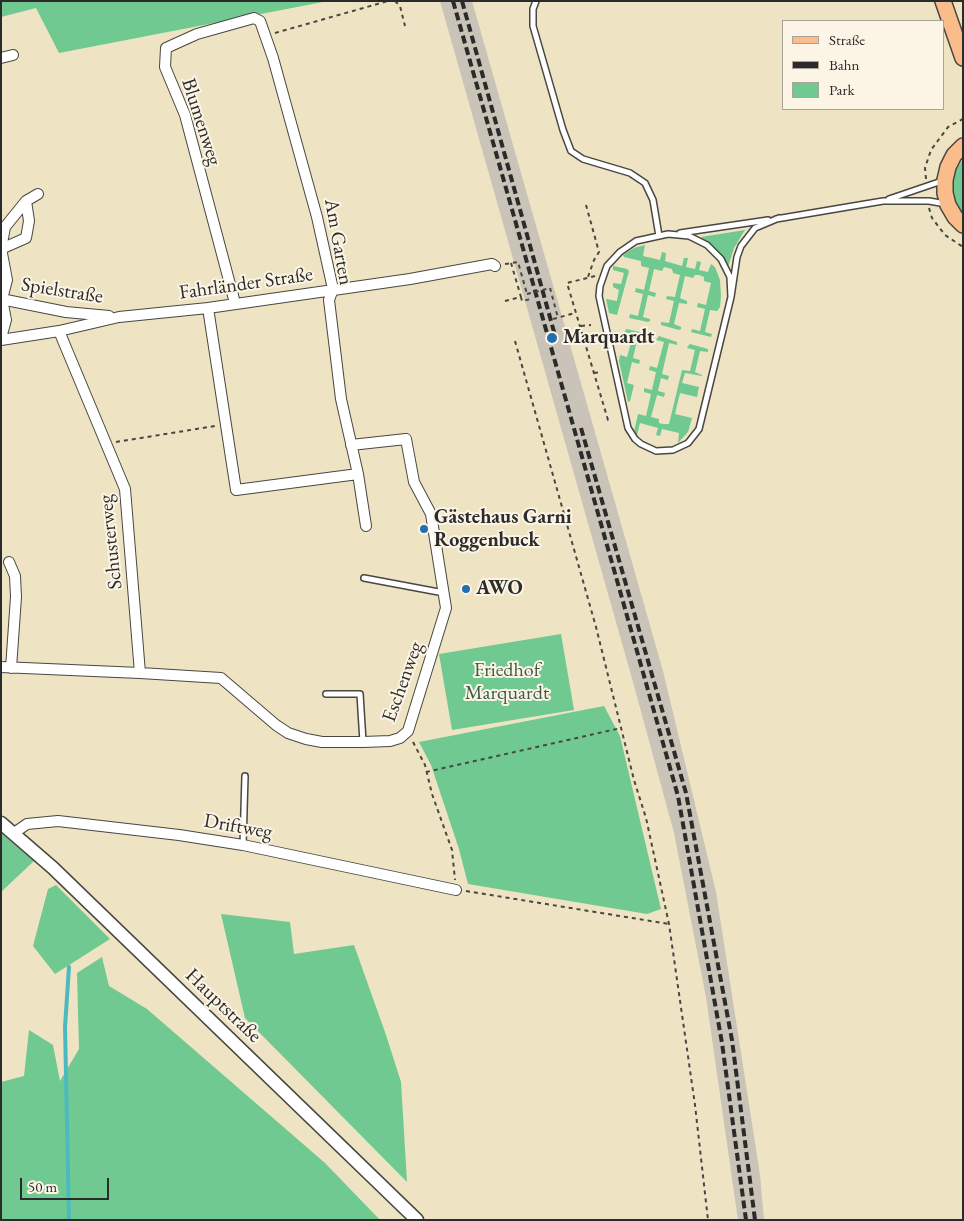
<!DOCTYPE html>
<meta charset="utf-8">
<style>
body{margin:0}
#map{position:relative;width:964px;height:1221px;overflow:hidden;background:#eee3c3;font-family:"EB Garamond",serif}
canvas{display:block}
.frame{position:absolute;inset:0;border:2px solid #2b2b2b;pointer-events:none}
.legend{position:absolute;left:782px;top:20px;width:162px;height:90px;box-sizing:border-box;background:#fcf5e5;border:1px solid #a8a49b;margin:0;padding:6px 9px;list-style:none;font-size:15px;color:#2b2b2b}
.legend li{display:flex;align-items:center;gap:10px;height:25px}
.legend b{width:25px;border:1px solid #a8a49b}
.scale{position:absolute;left:20px;top:1178px;width:89px;height:22px;box-sizing:border-box;border:2px solid #2b2b2b;border-top:0;padding-left:6px;font-size:15px;line-height:18px;white-space:nowrap;color:#2b2b2b;-webkit-text-stroke:4px #fcf5e5;paint-order:stroke}
</style>
<div id="map">
<canvas width="964" height="1221"></canvas>
<div class="frame"></div>
<ul class="legend">
<li><b style="height:6px;background:#f9bc8a"></b>Straße</li>
<li><b style="height:6px;background:#2b2b2b"></b>Bahn</li>
<li><b style="height:14px;background:#6fc990"></b>Park</li>
</ul>
<div class="scale">50 m</div>
</div>
<script>
const ctx = document.querySelector('canvas').getContext('2d');
ctx.lineJoin = 'round';
function paint(path, color) { ctx.fillStyle = color; ctx.fill(path, 'evenodd'); }
const poly = rows => new Path2D(rows.map(r => 'M' + r).join(''));
function stroke(path, color, width, dash) { ctx.strokeStyle = color; ctx.lineWidth = width; ctx.lineCap = dash ? 'butt' : 'round'; ctx.setLineDash(dash || []); ctx.stroke(path); }
function write(font, color, halo, rows, align = 'center') {
  ctx.font = font + ' "EB Garamond",serif'; ctx.lineWidth = 4; ctx.setLineDash([]); ctx.textBaseline = 'middle'; ctx.strokeStyle = halo; ctx.fillStyle = color; for (const [text, x, y, turn = 0] of rows) {
    ctx.save(); ctx.translate(x, y); ctx.rotate((+turn || 0) * Math.PI / 180); ctx.textAlign = isNaN(turn) ? turn : align; if (halo) ctx.strokeText(text, 0, 0); ctx.fillText(text, 0, 0); ctx.restore();
  }
}
const industrial = poly([
 [440,1,472,1,663,671,716,892,760,1175,764,1220,738,1220,706,997,674,833,633,682]
]);
const green = poly([
 [1,1,328,1,59,53,36,8,1,17],
 [963,159,963,213,956,203,953,187,955,172],
 [745,230,734,248,728,267,716,250,701,237],
 [645,245,643,256,660,260,662,252,666,253,665,261,682,266,684,258,688,258,686,267,695,269,697,261,701,262,699,270,708,272,711,264,715,267,720,280,721,296,720,307,717,311,710,310,705,332,712,334,711,337,691,332,692,329,700,331,705,309,697,307,698,303,706,305,711,283,704,281,704,277,699,275,695,275,693,278,685,276,680,298,687,301,687,304,679,303,674,324,681,327,681,329,679,330,661,325,661,322,669,323,674,301,666,299,667,296,675,297,680,275,673,273,672,269,664,267,662,271,654,269,649,291,656,293,655,297,648,295,643,317,650,319,650,321,648,322,629,318,630,314,638,316,643,294,635,292,636,288,644,290,649,268,641,266,641,261,624,257,623,255,634,248],
 [613,266,627,269,629,271,617,315,609,313,606,299,617,301,619,290,613,287,613,283,621,284,624,273,613,270],
 [626,329,645,333,646,335,646,337,638,336,633,358,640,360,639,364,632,362,627,383,634,385,630,401,628,402,619,361,620,355,627,357,633,335,625,332],
 [659,336,677,342,677,345,669,343,662,374,669,376,668,380,661,378,658,391,665,393,664,397,657,395,651,417,659,419,659,423,663,424,669,424,682,370,690,371,695,350,687,348,688,346,690,344,708,349,708,352,700,351,695,372,702,375,702,376,685,373,682,383,699,387,697,397,680,393,675,414,692,418,688,432,678,443,679,433,662,429,660,436,656,435,658,428,640,423,637,435,634,432,638,414,646,416,651,394,644,392,644,388,652,390,656,372,649,370,650,366,657,368,664,342,656,340],
 [561,634,574,710,452,730,439,654],
 [604,706,620,736,661,909,647,914,468,884,459,849,431,765,419,742],
 [1,833,34,861,1,892],
 [56,885,110,939,55,974,33,946,48,889],
 [221,914,290,922,294,954,354,945,386,1035,401,1082,407,1182,245,1018],
 [102,957,109,986,147,1009,325,1163,380,1220,1,1220,1,1082,24,1076,29,1030,53,1045,60,1081,79,1049,77,973]
]);
const stream = poly([
 [69,967,65,1027,69,1220]
]);
const path = poly([
 [395,1,400,6,405,26],
 [275,33,388,1],
 [926,179,925,168,931,150,948,127,963,119],
 [586,205,599,252,594,260,588,277],
 [929,208,932,218,945,235,963,247],
 [511,263,521,297],
 [505,264,518,262,527,294],
 [595,276,567,283,608,420,611,419],
 [550,288,558,318],
 [505,301,521,297,522,301,531,299],
 [553,319,575,313],
 [581,326,591,325],
 [515,341,596,627,634,780,646,818,669,924,695,1105,708,1220],
 [594,373,601,372],
 [116,442,215,426],
 [413,742,425,765,432,794,452,850,455,880],
 [426,772,621,728],
 [466,891,669,924]
]);
const service = poly([
 [536,1,533,9,533,26,563,130,571,151,583,159,630,173,645,183,653,200,659,236],
 [889,199,942,181],
 [776,219,883,201,929,201,946,204],
 [680,233,768,220],
 [731,297,730,277,721,259,707,245,689,236,668,234,636,241,620,252,607,266,600,286,599,296,628,428,635,439,641,444,656,451,673,450,688,443,699,429,731,297,737,257,741,246,755,228,779,218],
 [364,578,444,593],
 [326,694,360,694,363,742],
 [243,845,245,776]
]);
const minor = poly([
 [1,58,13,55],
 [1,248,7,280,2,299,6,320,1,338],
 [1,249,5,227,26,201,38,194],
 [1,249,26,238,29,221,26,201],
 [1,299,66,312,109,316],
 [235,303,185,115,165,67,166,48,197,34,254,18,260,21,273,58,317,217,333,289,329,300,341,399,358,474,366,526],
 [208,308,236,490,358,474],
 [59,331,125,489,140,673],
 [1,340,59,331,119,317,208,308,410,279,492,264,495,266],
 [9,562,15,576,16,597,11,668],
 [1,667,140,673,221,678,276,725,288,733,306,739,322,742,363,742,390,741,400,738,408,731,446,608,431,514,414,482,406,439,351,445],
 [14,833,27,824,58,821,179,835,243,845,456,890]
]);
const tertiary = poly([
 [1,823,53,868,417,1220]
]);
const primary = poly([
 [943,1,963,58],
 [963,146,954,155,948,167,945,180,945,193,948,205,955,217,963,225]
]);
const rail = poly([
 [453,1,678,796,722,1043,746,1220],
 [462,1,556,339],
 [581,428,686,793,732,1040,755,1220]
]);
const pathBridge = poly([
 [527,294,550,288]
]);
const markers = [
 [552,338,6,"#1f6fb2"],
 [424,529,5,"#1f6fb2"],
 [466,589,5,"#1f6fb2"]
];
const streetNames = [
 ["Blumenweg",201,122,72],
 ["Am Garten",338,242,80],
 ["Fahrländer Straße",246,284,-8],
 ["Spielstraße",62,291,9],
 ["Schusterweg",111,542,-96],
 ["Eschenweg",403,682,-70],
 ["Driftweg",238,827,10],
 ["Hauptstraße",223,1006,44]
];
const poiNames = [
 ["Marquardt",563,338],
 ["Gästehaus Garni",434,518],
 ["Roggenbuck",434,541],
 ["AWO",476,589]
];
const parkNames = [
 ["Friedhof",507,671],
 ["Marquardt",507,694]
];
paint(industrial, '#c9c3b8');
paint(green, '#6fc990');
stroke(stream, '#4bbac0', 4);
stroke(service, '#484742', 8);
stroke(minor, '#484742', 12);
stroke(tertiary, '#484742', 15);
stroke(primary, '#484742', 18);
stroke(path, '#484742', 2, [4, 4]);
stroke(service, '#fff', 5);
stroke(minor, '#fff', 10);
stroke(tertiary, '#fff', 12);
stroke(primary, '#f9bc8a', 15);
stroke(rail, '#2b2b2b', 4, [8, 4]);
stroke(pathBridge, '#484742', 2, [4, 4]);
for (const [x, y, r, color] of markers) { const dot = new Path2D(); dot.arc(x, y, r, 0, 2 * Math.PI); ctx.fillStyle = color; ctx.fill(dot); stroke(dot, '#fcf5e5', 2); }
write('20px', '#2b2b2b', '#fcf5e5', streetNames);
write('bold 20px', '#2b2b2b', '#fcf5e5', poiNames, 'left');
write('20px', '#3f5a49', '#fcf5e5', parkNames);
</script>
